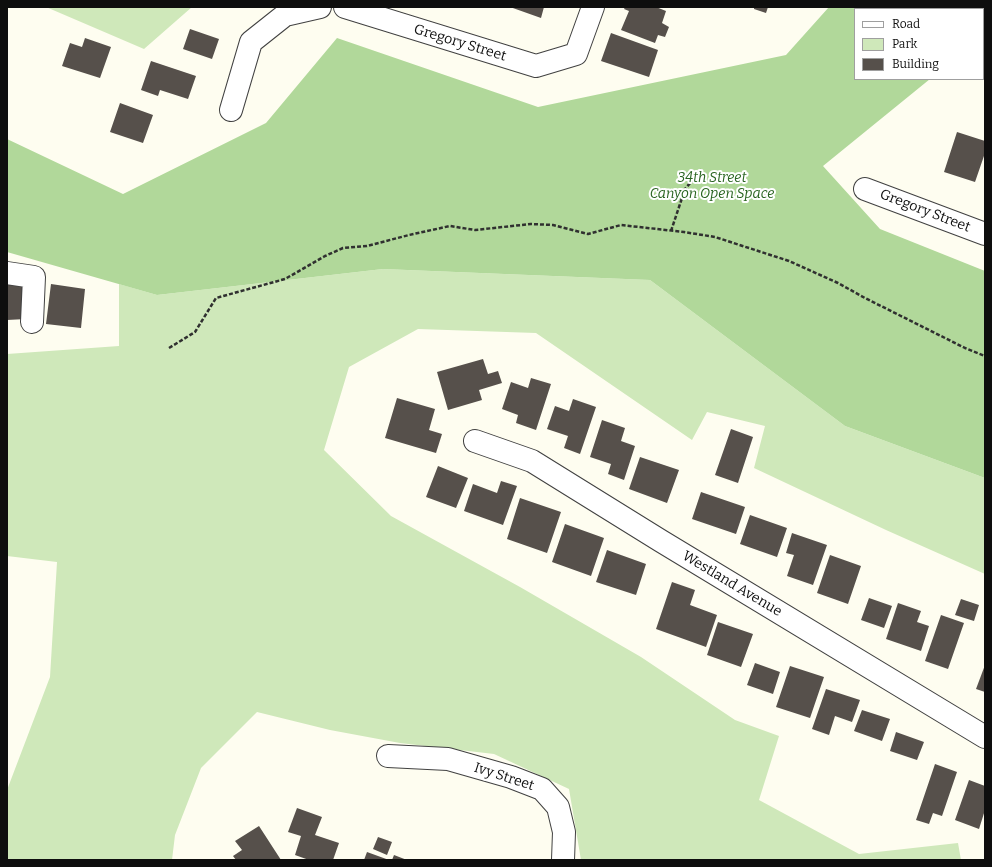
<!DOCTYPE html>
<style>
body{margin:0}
#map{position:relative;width:992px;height:867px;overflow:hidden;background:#fefdf0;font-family:Bitter,serif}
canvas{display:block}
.frame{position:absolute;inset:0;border:8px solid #0e0e0e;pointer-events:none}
.legend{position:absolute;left:854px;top:8px;width:130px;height:72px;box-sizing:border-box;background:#fff;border:1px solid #9f9f9f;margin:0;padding:5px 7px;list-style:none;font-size:12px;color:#0e0e0e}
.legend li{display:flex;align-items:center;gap:8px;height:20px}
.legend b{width:20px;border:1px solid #9f9f9f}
</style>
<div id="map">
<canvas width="992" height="867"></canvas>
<div class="frame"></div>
<ul class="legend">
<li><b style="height:5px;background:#fff"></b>Road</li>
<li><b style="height:11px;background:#cfe8ba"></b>Park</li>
<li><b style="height:11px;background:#56504b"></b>Building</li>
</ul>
</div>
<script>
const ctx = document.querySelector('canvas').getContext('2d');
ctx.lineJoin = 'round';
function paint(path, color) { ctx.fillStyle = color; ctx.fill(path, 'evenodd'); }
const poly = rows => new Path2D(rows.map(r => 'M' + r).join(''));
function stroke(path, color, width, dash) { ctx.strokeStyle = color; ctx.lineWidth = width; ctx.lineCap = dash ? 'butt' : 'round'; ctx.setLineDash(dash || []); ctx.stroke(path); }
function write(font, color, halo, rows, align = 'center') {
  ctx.font = font + ' Bitter,serif'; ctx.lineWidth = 4; ctx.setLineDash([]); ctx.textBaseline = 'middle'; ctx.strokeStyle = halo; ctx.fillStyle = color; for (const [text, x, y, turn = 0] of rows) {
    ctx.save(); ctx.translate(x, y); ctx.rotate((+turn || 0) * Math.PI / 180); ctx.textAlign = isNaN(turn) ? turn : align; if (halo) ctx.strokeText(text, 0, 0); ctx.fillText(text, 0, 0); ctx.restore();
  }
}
const green = poly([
 [46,7,192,7,144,49],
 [383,269,650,280,845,426,985,478,985,574,886,530,754,468,765,426,707,412,692,440,536,333,418,329,349,367,324,450,391,516,520,587,641,657,735,720,779,736,759,800,859,854,958,843,961,860,581,860,569,789,494,754,400,743,330,730,257,712,201,768,175,835,172,860,7,860,7,790,50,677,57,562,7,556,7,354,119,346,119,284,157,295]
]);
const forest = poly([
 [829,7,941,7,947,9,855,9,855,79,930,79,823,166,880,229,985,271,985,478,845,426,650,280,383,269,157,295,7,252,7,139,123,194,266,123,337,38,538,107,786,55]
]);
const building = poly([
 [510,7,544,7,541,18],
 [625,7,656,7,666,11,662,23,669,27,665,37,658,35,655,43,621,30,629,11,624,9],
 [754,7,768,7,766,13,754,9],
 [190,29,219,39,212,59,183,49],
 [611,33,658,50,649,77,601,61],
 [85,38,111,47,100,78,62,66,70,43,82,47],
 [151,61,196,76,188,99,160,90,158,96,141,90],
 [120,103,153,115,143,143,110,132],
 [957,132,985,141,985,153,975,182,944,172],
 [24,283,26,319,7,320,7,284],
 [51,284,85,289,81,328,46,324],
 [483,359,488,374,498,371,502,383,479,390,482,400,448,410,437,372],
 [531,378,551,384,536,430,516,423,518,415,502,409,511,382,528,388],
 [397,398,435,409,429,430,442,434,436,453,385,438],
 [573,399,596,407,580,454,564,448,568,436,547,429,555,406,569,411],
 [602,420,625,428,621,441,635,446,624,480,608,474,611,464,590,457],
 [731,429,753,437,738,483,715,475],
 [640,457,679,470,667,503,629,489],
 [438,466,468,478,456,508,426,497],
 [501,481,517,486,503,525,464,511,473,484,497,493],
 [701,492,745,507,736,534,692,519],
 [520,498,561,512,547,553,507,539],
 [750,515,787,528,777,557,740,544],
 [565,524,604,538,591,576,552,562],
 [792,533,827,545,813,585,787,576,794,555,786,553],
 [607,550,646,564,636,595,596,582],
 [830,555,861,566,848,604,817,593],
 [672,582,695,590,690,605,717,615,706,647,656,629],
 [869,598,892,606,884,628,861,620],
 [961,599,979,605,974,621,955,615],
 [898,603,921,611,917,622,929,626,921,651,886,639],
 [941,615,964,623,948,669,925,661],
 [718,622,753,634,741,667,707,655],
 [755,663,780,672,773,694,747,685],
 [985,665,985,692,976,689],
 [790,666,824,677,810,718,776,707],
 [826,689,860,700,852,722,835,716,829,735,812,729],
 [862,710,890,719,882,741,854,731],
 [896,732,924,742,917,760,890,751],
 [935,764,957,772,942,816,933,813,929,824,916,820],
 [969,780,985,786,985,810,979,829,955,820],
 [297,808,322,817,315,835,339,843,333,860,309,860,295,855,301,836,288,832],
 [259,826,281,860,236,860,233,856,242,850,235,841],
 [378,837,392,842,387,855,373,849],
 [367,852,389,860,364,860],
 [394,855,407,860,392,860]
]);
const path = poly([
 [671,231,685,189,703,168],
 [169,348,195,332,216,298,285,279,325,256,343,248,367,246,409,235,450,226,475,230,531,224,553,225,588,234,621,225,684,232,715,237,789,261,838,283,865,298,965,348,985,356]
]);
const minor = poly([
 [345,7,536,66,576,54,593,7],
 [984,7,985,7],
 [231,110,251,42,285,15,320,7],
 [865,189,985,234],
 [7,273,34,277,32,322],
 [475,441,532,461,661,541,985,737],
 [388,756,448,759,511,777,542,789,558,807,564,832,563,860]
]);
const streetNames = [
 ["Gregory Street",460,43,17],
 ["Gregory Street",925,211,21],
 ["Westland Avenue",732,584,31],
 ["Ivy Street",504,777,18]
];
const parkNames = [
 ["34th Street",712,178],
 ["Canyon Open Space",712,194]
];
paint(green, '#cfe8ba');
paint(forest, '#b1d89a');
paint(building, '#56504b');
stroke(minor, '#414141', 24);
stroke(path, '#303030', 2.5, [4, 2]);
stroke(minor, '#fff', 22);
write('14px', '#0e0e0e', '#fff', streetNames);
write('italic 14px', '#296420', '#fff', parkNames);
</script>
